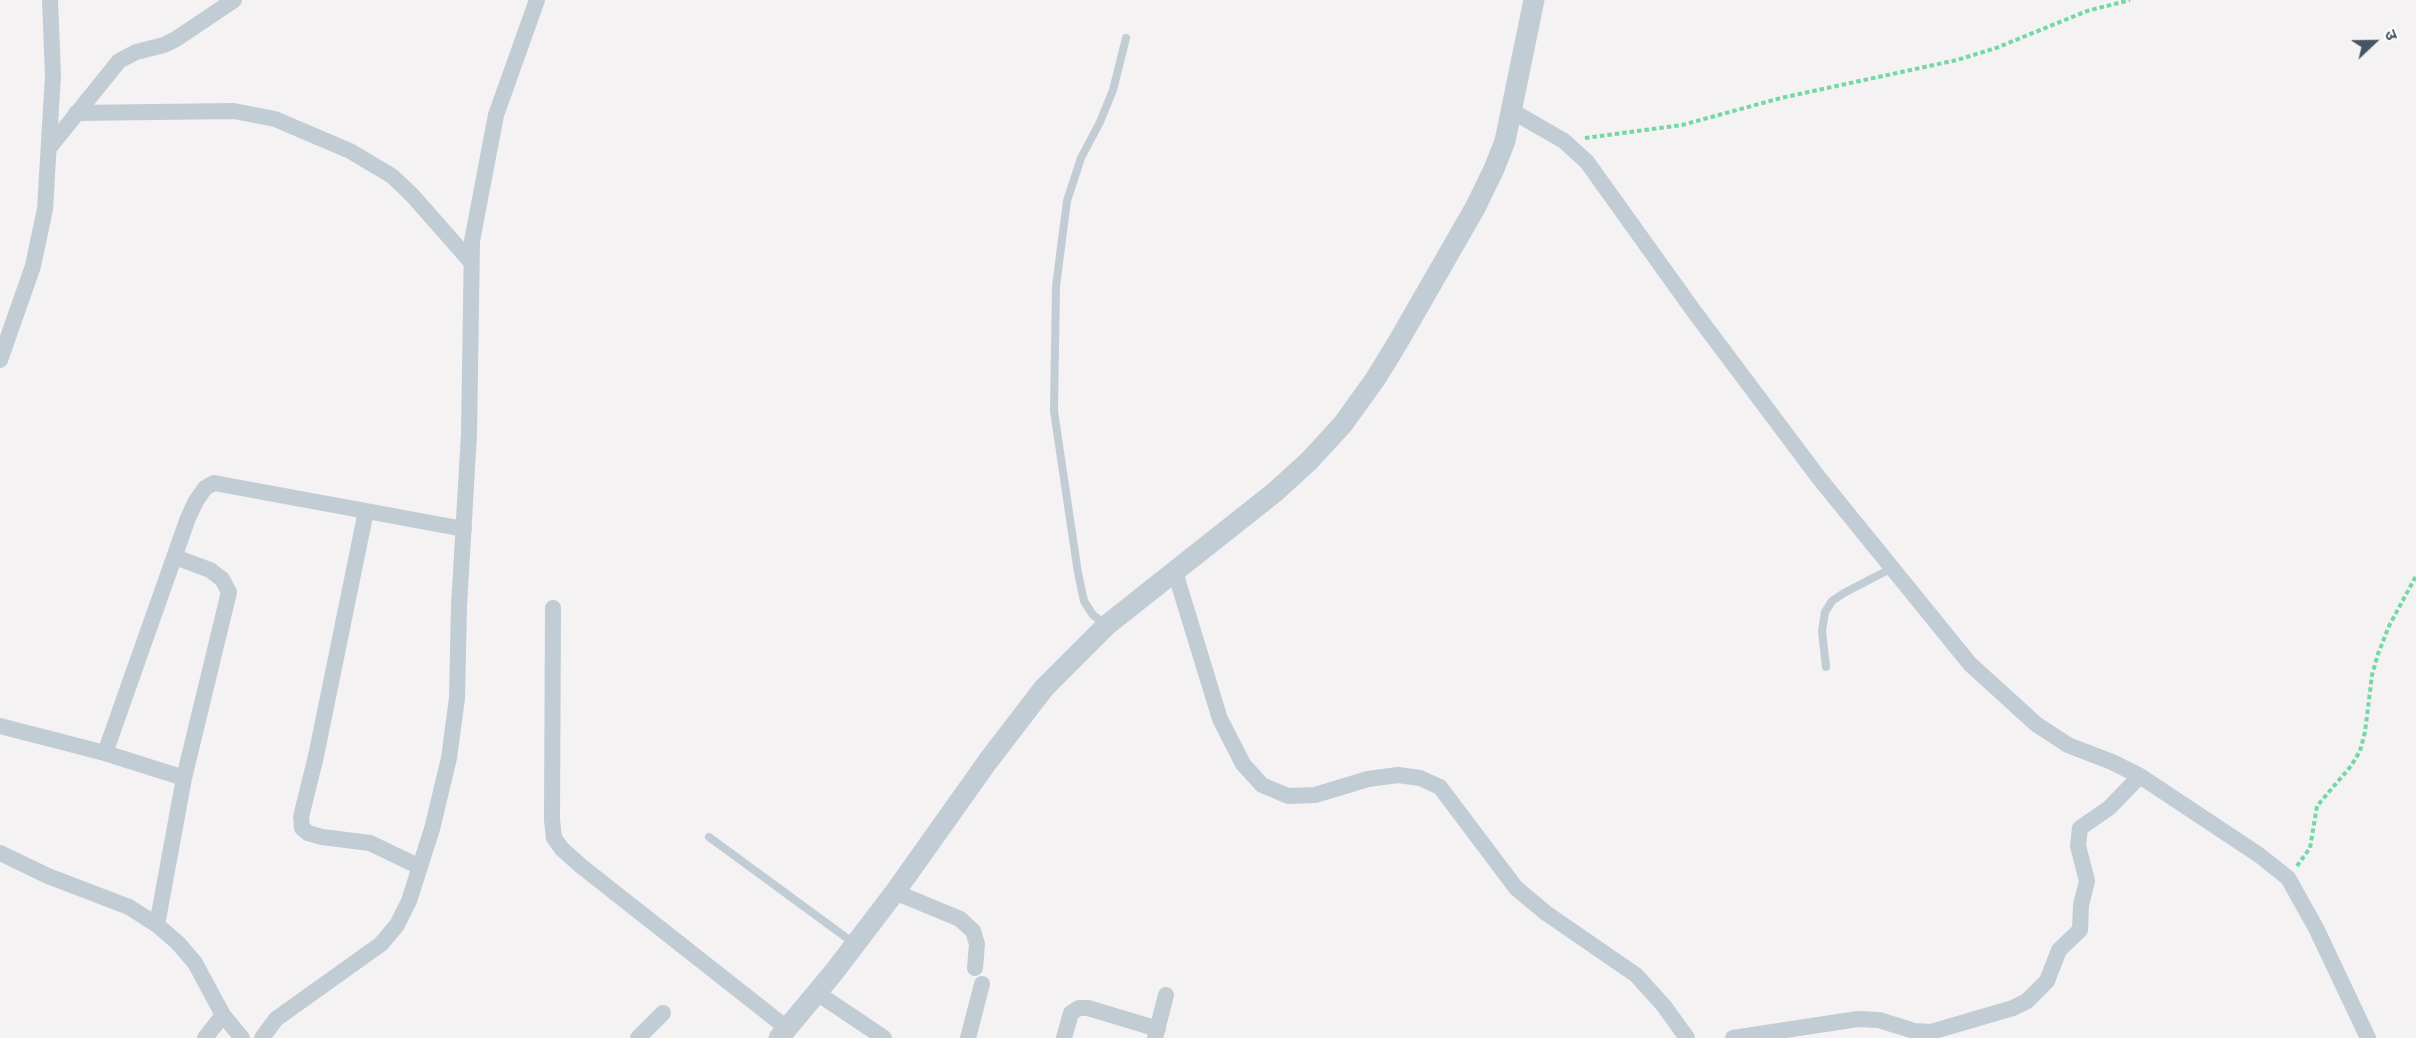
<!DOCTYPE html>
<meta charset="utf-8">
<style>
body{margin:0}
#map{position:relative;width:2416px;height:1038px;overflow:hidden;background:#f4f2f2;font-family:Raleway,"Noto Sans Devanagari",sans-serif}
canvas{display:block}
.north{position:absolute;left:2344px;top:12px;width:60px;height:60px;-webkit-text-stroke:4px #fff;paint-order:stroke;rotate:68deg;font-size:16px;font-weight:700;line-height:24px;text-align:center;color:#475562}
.north::after{content:'';display:block;margin:auto;width:21px;height:27px;background:#475562;clip-path:polygon(50% 0,100% 100%,50% 72%,0 100%)}
</style>
<div id="map">
<canvas width="2416" height="1038"></canvas>
<div class="north">उ</div>
</div>
<script>
const ctx = document.querySelector('canvas').getContext('2d');
ctx.lineJoin = 'round';
const poly = rows => new Path2D(rows.map(r => 'M' + r).join(''));
function stroke(path, color, width, dash) { ctx.strokeStyle = color; ctx.lineWidth = width; ctx.lineCap = dash ? 'butt' : 'round'; ctx.setLineDash(dash || []); ctx.stroke(path); }
const path = poly([
 [1585,138,1682,125,1781,98,1957,60,1996,48,2087,11,2130,0],
 [2297,866,2310,848,2317,806,2351,766,2360,751,2365,732,2372,675,2378,654,2389,626,2416,576]
]);
const service = poly([
 [1106,625,1093,615,1084,601,1078,573,1054,411,1056,286,1067,201,1081,158,1100,122,1113,90,1126,38],
 [1826,667,1822,631,1825,612,1832,601,1844,593,1892,568],
 [709,837,855,944]
]);
const minor = poly([
 [1512,111,1564,141,1587,162,1693,310,1819,478,1970,664,2036,724,2068,745,2112,762,2140,776,2259,855,2288,878,2316,928,2368,1038],
 [76,113,234,111,275,119,350,151,392,176,412,195,471,262],
 [49,148,119,61,136,52,164,45,176,39,234,0],
 [0,360,33,266,45,209,53,75,50,0],
 [366,511,316,756,301,817,302,828,308,833,322,837,370,843,420,867],
 [1175,572,1220,719,1243,764,1262,785,1288,796,1315,795,1368,779,1398,775,1420,778,1440,787,1516,888,1546,913,1636,975,1664,1006,1687,1038],
 [553,608,552,820,554,838,562,849,581,866,788,1029],
 [0,726,105,753,184,778],
 [105,753,188,518,196,501,205,488,214,483,464,529],
 [0,853,48,876,129,907,157,925,178,943,195,963,223,1015,242,1038],
 [895,892,960,919,973,931,977,944,975,968],
 [157,925,184,778,229,592,222,579,210,570,175,557],
 [817,993,884,1038],
 [205,1038,223,1015],
 [262,1038,276,1019,381,944,397,925,409,901,432,829,449,758,457,698,459,606,469,434,472,241,496,115,537,0],
 [638,1038,663,1013],
 [968,1038,982,984],
 [1064,1038,1071,1013,1079,1008,1088,1008,1158,1029],
 [1155,1038,1166,995],
 [1733,1038,1858,1019,1879,1020,1914,1031,1931,1032,2013,1008,2027,1001,2047,981,2059,950,2080,930,2081,905,2087,881,2078,846,2080,828,2109,808,2140,776]
]);
const tertiary = poly([
 [779,1038,834,972,895,892,988,761,1044,688,1107,625,1275,492,1309,461,1343,424,1376,378,1398,342,1475,208,1494,169,1505,141,1534,0]
]);
stroke(path, '#71d8a6', 4, [4.5, 3]);
stroke(service, '#c1ccd5', 8);
stroke(minor, '#c1ccd5', 16);
stroke(tertiary, '#c1ccd5', 21);
</script>
